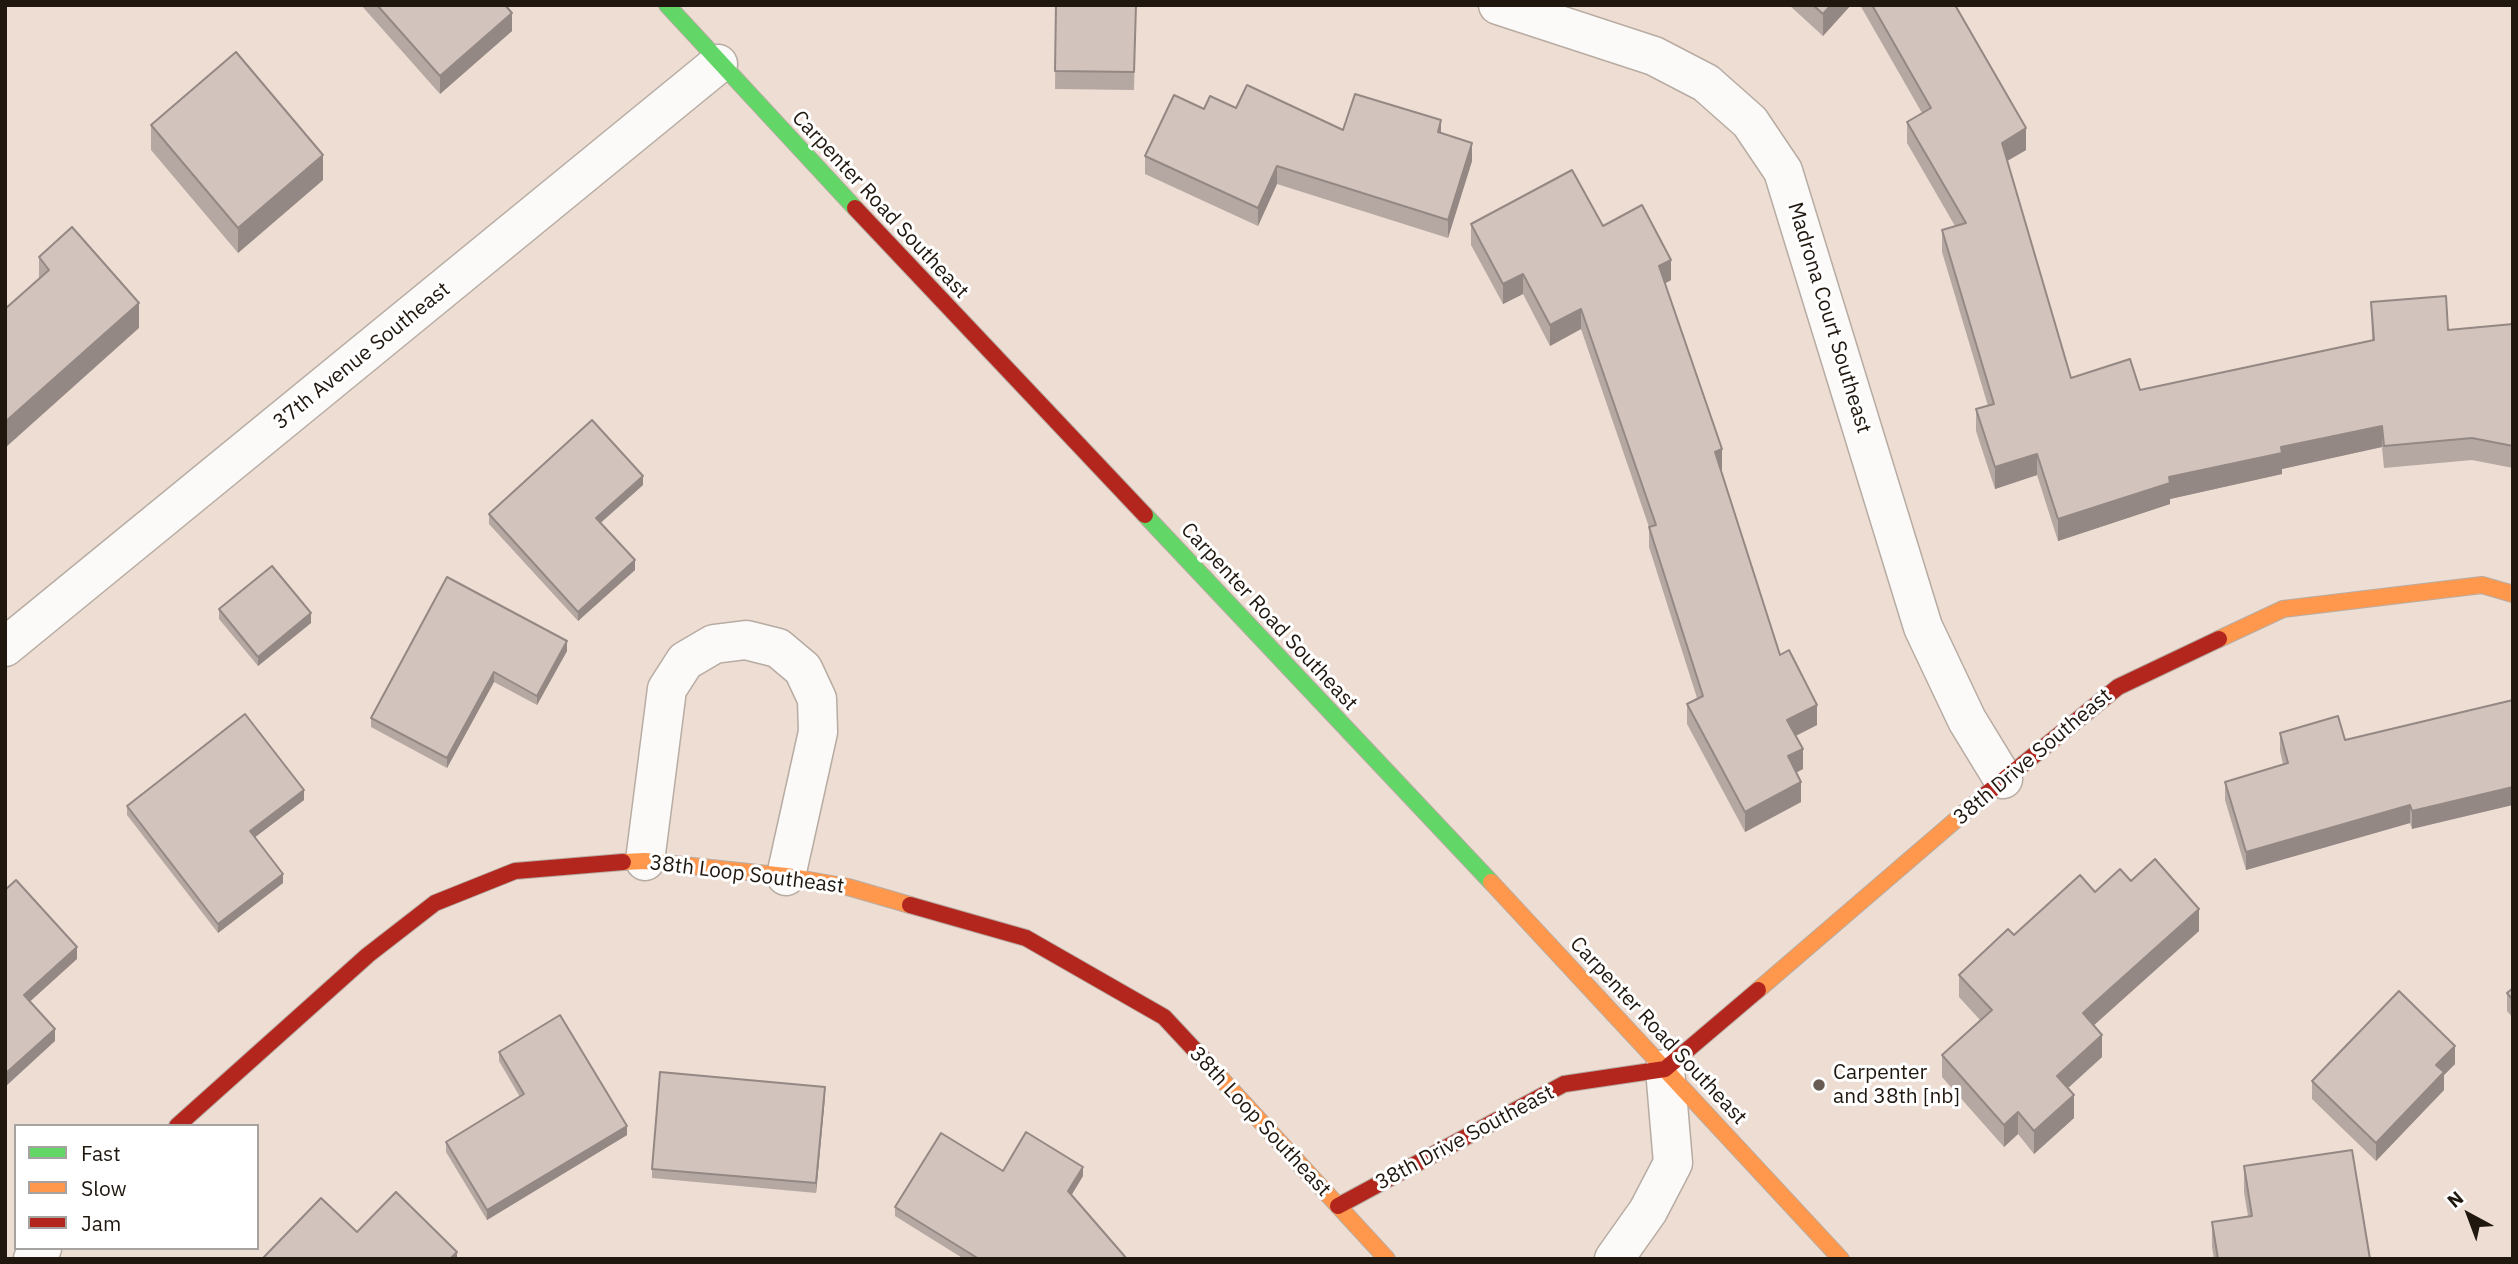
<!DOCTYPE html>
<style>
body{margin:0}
#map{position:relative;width:2518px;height:1264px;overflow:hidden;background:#edddd2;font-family:"IBM Plex Sans",sans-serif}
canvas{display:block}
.frame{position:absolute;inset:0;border:7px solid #20170f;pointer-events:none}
.legend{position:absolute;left:14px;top:1124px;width:245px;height:126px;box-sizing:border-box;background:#fff;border:2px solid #a6a29f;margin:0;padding:9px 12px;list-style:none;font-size:21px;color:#20170f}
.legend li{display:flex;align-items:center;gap:14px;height:35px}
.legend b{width:35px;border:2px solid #a6a29f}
.north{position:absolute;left:2434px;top:1180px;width:70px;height:70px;-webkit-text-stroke:5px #fff;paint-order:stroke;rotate:319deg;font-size:19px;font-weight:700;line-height:28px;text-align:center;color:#20170f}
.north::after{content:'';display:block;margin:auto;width:24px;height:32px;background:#20170f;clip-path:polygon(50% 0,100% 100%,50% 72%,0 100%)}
</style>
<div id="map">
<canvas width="2518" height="1264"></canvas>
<div class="frame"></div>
<ul class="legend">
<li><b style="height:9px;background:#63d668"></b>Fast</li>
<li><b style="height:9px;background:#ff974d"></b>Slow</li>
<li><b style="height:9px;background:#b3261e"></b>Jam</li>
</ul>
<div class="north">N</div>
</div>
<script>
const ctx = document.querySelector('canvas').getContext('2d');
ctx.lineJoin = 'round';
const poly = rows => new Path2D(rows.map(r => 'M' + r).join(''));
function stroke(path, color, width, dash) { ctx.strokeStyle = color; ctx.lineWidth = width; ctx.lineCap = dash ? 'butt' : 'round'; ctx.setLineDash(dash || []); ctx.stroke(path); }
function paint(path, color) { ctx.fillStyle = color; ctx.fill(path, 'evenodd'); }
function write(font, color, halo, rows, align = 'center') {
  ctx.font = font + ' "IBM Plex Sans",sans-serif'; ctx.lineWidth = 6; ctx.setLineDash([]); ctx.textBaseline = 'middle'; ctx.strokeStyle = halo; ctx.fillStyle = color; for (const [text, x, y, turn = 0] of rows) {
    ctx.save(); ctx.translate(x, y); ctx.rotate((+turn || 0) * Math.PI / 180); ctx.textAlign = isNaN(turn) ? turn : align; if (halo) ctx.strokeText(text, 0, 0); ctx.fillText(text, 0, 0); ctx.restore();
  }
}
const street = poly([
 [1498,5,1654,56,1706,83,1750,122,1783,171,1923,627,1967,720,2003,779],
 [5,647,718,64],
 [645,861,667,689,685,661,714,644,746,640,778,648,803,669,817,699,818,732,786,876],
 [33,1259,42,1248],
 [1614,1259,1648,1211,1673,1163,1665,1069]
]);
const fast = poly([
 [667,5,855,208],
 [1145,515,1491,882]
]);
const slow = poly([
 [2219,639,2283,609,2482,585,2513,594],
 [623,862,645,861,786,876,848,887,910,905],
 [1491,882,1841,1259],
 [1758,990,1979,800],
 [1206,1062,1387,1259]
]);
const jam = poly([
 [855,208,1145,515],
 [1979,800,2118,687,2219,639],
 [910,905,1026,938,1164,1017,1206,1062],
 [177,1126,368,955,435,903,515,871,623,862],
 [1338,1206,1564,1084,1665,1069,1758,990]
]);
const wall = poly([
 [361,5,505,5,512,31,440,94],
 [1056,5,1136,5,1134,90,1055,89],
 [1789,5,1851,5,1823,36],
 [1860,5,1955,5,2026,150,2007,161,2071,378,2140,390,2372,340,2371,302,2448,330,2513,324,2513,468,2472,460,2384,468,2382,447,2282,469,2282,474,2170,499,2170,504,2058,541,2037,475,1995,489,1976,431,1976,409,1988,406,1942,252,1942,230,1955,226,1907,143,1907,122,1922,113],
 [1236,108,1343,130,1441,133,1472,161,1448,238,1277,184,1258,226,1145,174,1145,156,1204,109],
 [151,125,323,180,238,253,151,150],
 [1471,224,1603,226,1671,280,1665,283,1722,470,1721,470,1780,655,1817,725,1796,736,1803,769,1796,772,1801,802,1745,832,1687,724,1687,704,1697,698,1649,547,1649,527,1581,329,1550,346,1523,294,1503,304,1471,245],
 [39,257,139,328,39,279],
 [643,485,600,523,635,570,578,621,489,524,489,514],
 [447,577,567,651,537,705,494,682,447,768,371,727,371,718],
 [219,609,311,623,258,666,219,619],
 [2513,700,2412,829,2410,823,2246,870,2225,800,2225,782,2283,764,2280,751,2280,733,2345,740],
 [304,800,255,837,283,883,218,933,127,815,127,806],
 [2131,881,2199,931,2094,1025,2102,1057,2068,1088,2074,1118,2034,1154,2018,1134,2004,1147,1942,1077,1942,1055,1980,1020,1959,997,1959,975,2014,935,2095,892],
 [2513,988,2513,1018,2507,1011,2507,993],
 [499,1052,627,1135,487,1220,446,1152,446,1142,520,1097,499,1061],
 [2455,1064,2444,1075,2444,1090,2376,1161,2312,1099,2312,1081],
 [825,1096,816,1193,652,1178,652,1169],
 [2244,1166,2370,1259,2214,1259,2212,1247,2212,1222,2248,1216,2244,1192],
 [1003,1171,1083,1176,1071,1195,1127,1259,964,1259,895,1216,895,1207]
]);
const shadedWall = poly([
 [1831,5,1851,5,1823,36,1823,14],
 [512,13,512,31,440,94,440,76],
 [1441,120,1441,138,1438,132],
 [2026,128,2026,150,2002,164,2002,143],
 [1472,143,1472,161,1448,238,1448,220],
 [323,155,323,180,238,253,238,228],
 [1277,166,1277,184,1258,226,1258,208],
 [1671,260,1671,280,1659,287,1659,266],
 [1523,274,1523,294,1503,304,1503,284],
 [139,303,139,328,5,448,5,422],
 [1581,309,1581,329,1550,346,1550,325],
 [2382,426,2382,447,2282,469,2282,474,2170,499,2170,504,2058,541,2058,519,2169,477,2281,447],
 [1722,449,1722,470,1715,472,1715,452],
 [2037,454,2037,475,1995,489,1995,467],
 [643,476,643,485,596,527,596,518],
 [635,560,635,570,578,621,578,612],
 [311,613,311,623,258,666,258,657],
 [567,641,567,651,537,705,537,696],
 [494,672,494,682,447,768,447,758],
 [1817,705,1817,725,1787,740,1787,720],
 [1803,749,1803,769,1788,777,1788,756],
 [1801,782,1801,802,1745,832,1745,812],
 [2513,787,2513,805,2412,829,2412,811],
 [304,790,304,800,250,841,250,831],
 [2410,805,2410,823,2246,870,2246,852],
 [283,874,283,883,218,933,218,924],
 [2199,909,2199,931,2083,1035,2083,1013],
 [77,947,77,959,24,1007,24,995],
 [55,1029,55,1041,5,1087,5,1074],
 [2102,1035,2102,1057,2057,1098,2057,1076],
 [2455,1046,2455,1064,2444,1075,2444,1090,2376,1161,2376,1143,2436,1065],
 [825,1087,825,1096,816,1193,816,1183],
 [2074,1095,2074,1118,2034,1154,2034,1131],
 [2018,1112,2018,1134,2004,1147,2004,1125],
 [627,1126,627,1135,487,1220,487,1210],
 [1083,1167,1083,1176,1068,1201,1068,1191],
 [457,1252,457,1259,450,1259]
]);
const building = poly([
 [377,5,505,5,512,13,440,76,377,5],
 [1056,5,1136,5,1134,72,1055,71,1056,5],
 [1813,5,1831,5,1823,14,1813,5],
 [1872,5,1955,5,2026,128,2002,143,2071,378,2130,359,2140,390,2374,340,2371,302,2446,296,2448,330,2513,324,2513,446,2472,438,2384,446,2382,426,2281,447,2282,453,2169,477,2170,483,2058,519,2037,454,1995,467,1976,409,1994,404,1942,230,1966,223,1907,122,1931,108,1872,5],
 [236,52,323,155,238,228,151,125,236,52],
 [1247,85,1343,130,1355,94,1441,120,1438,132,1472,143,1448,220,1277,166,1258,208,1145,156,1174,95,1204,109,1210,96,1236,108,1247,85],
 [1572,170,1603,226,1642,205,1671,260,1659,266,1722,449,1715,452,1780,655,1789,650,1817,705,1787,720,1803,749,1788,756,1801,782,1745,812,1687,704,1703,696,1649,527,1656,525,1581,309,1550,325,1523,274,1503,284,1471,224,1572,170],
 [72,227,139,303,5,422,5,309,49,270,39,257,72,227],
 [592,420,643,476,596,518,635,560,578,612,489,514,592,420],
 [272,566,311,613,258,657,219,609,272,566],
 [447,577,567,641,537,696,494,672,447,758,371,718,447,577],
 [2513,700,2513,787,2412,811,2410,805,2246,852,2225,782,2288,763,2280,733,2338,716,2345,740,2513,700],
 [245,714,304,790,250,831,283,874,218,924,127,806,245,714],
 [2155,859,2199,909,2083,1013,2102,1035,2057,1076,2074,1095,2034,1131,2018,1112,2004,1125,1942,1055,1992,1010,1959,975,2008,929,2014,935,2080,875,2095,892,2120,869,2131,881,2155,859],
 [16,880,77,947,24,995,55,1029,5,1074,5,890,16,880],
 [2513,988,2513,1000,2507,993,2513,988],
 [2399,991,2455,1046,2436,1065,2444,1072,2376,1143,2312,1081,2399,991],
 [560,1015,627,1126,487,1210,446,1142,524,1094,499,1052,560,1015],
 [660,1072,825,1087,816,1183,652,1169,660,1072],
 [1026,1132,1083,1167,1068,1191,1127,1259,979,1259,895,1207,941,1133,1003,1171,1026,1132],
 [2352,1150,2370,1259,2218,1259,2212,1222,2252,1216,2244,1166,2352,1150],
 [396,1192,457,1252,450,1259,263,1259,263,1258,321,1198,357,1232,396,1192]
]);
const markers = [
 [1819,1085,7,"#685c53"]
];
const streetNames = [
 ["Carpenter Road Southeast",880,205,47],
 ["Madrona Court Southeast",1829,318,73],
 ["37th Avenue Southeast",362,356,-39],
 ["Carpenter Road Southeast",1269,617,47],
 ["38th Drive Southeast",2033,757,-40],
 ["38th Loop Southeast",747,875,7],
 ["Carpenter Road Southeast",1658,1031,47],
 ["38th Loop Southeast",1260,1122,47],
 ["38th Drive Southeast",1465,1138,-28]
];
const poiNames = [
 ["Carpenter",1833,1073],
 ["and 38th [nb]",1833,1097]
];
stroke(street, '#b7aca3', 41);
stroke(fast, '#b7aca3', 18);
stroke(slow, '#b7aca3', 18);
stroke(jam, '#b7aca3', 18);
stroke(street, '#fcfaf8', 38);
stroke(fast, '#63d668', 16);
stroke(slow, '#ff974d', 16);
stroke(jam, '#b3261e', 16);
paint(wall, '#b5a8a3');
paint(shadedWall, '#948884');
paint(building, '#d3c3bd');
stroke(building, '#948884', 2);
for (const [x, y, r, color] of markers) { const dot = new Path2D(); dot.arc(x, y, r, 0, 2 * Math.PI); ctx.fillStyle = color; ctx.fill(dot); stroke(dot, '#fff', 2.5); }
write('21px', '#20170f', '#fff', streetNames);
write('21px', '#20170f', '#fff', poiNames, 'left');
</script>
